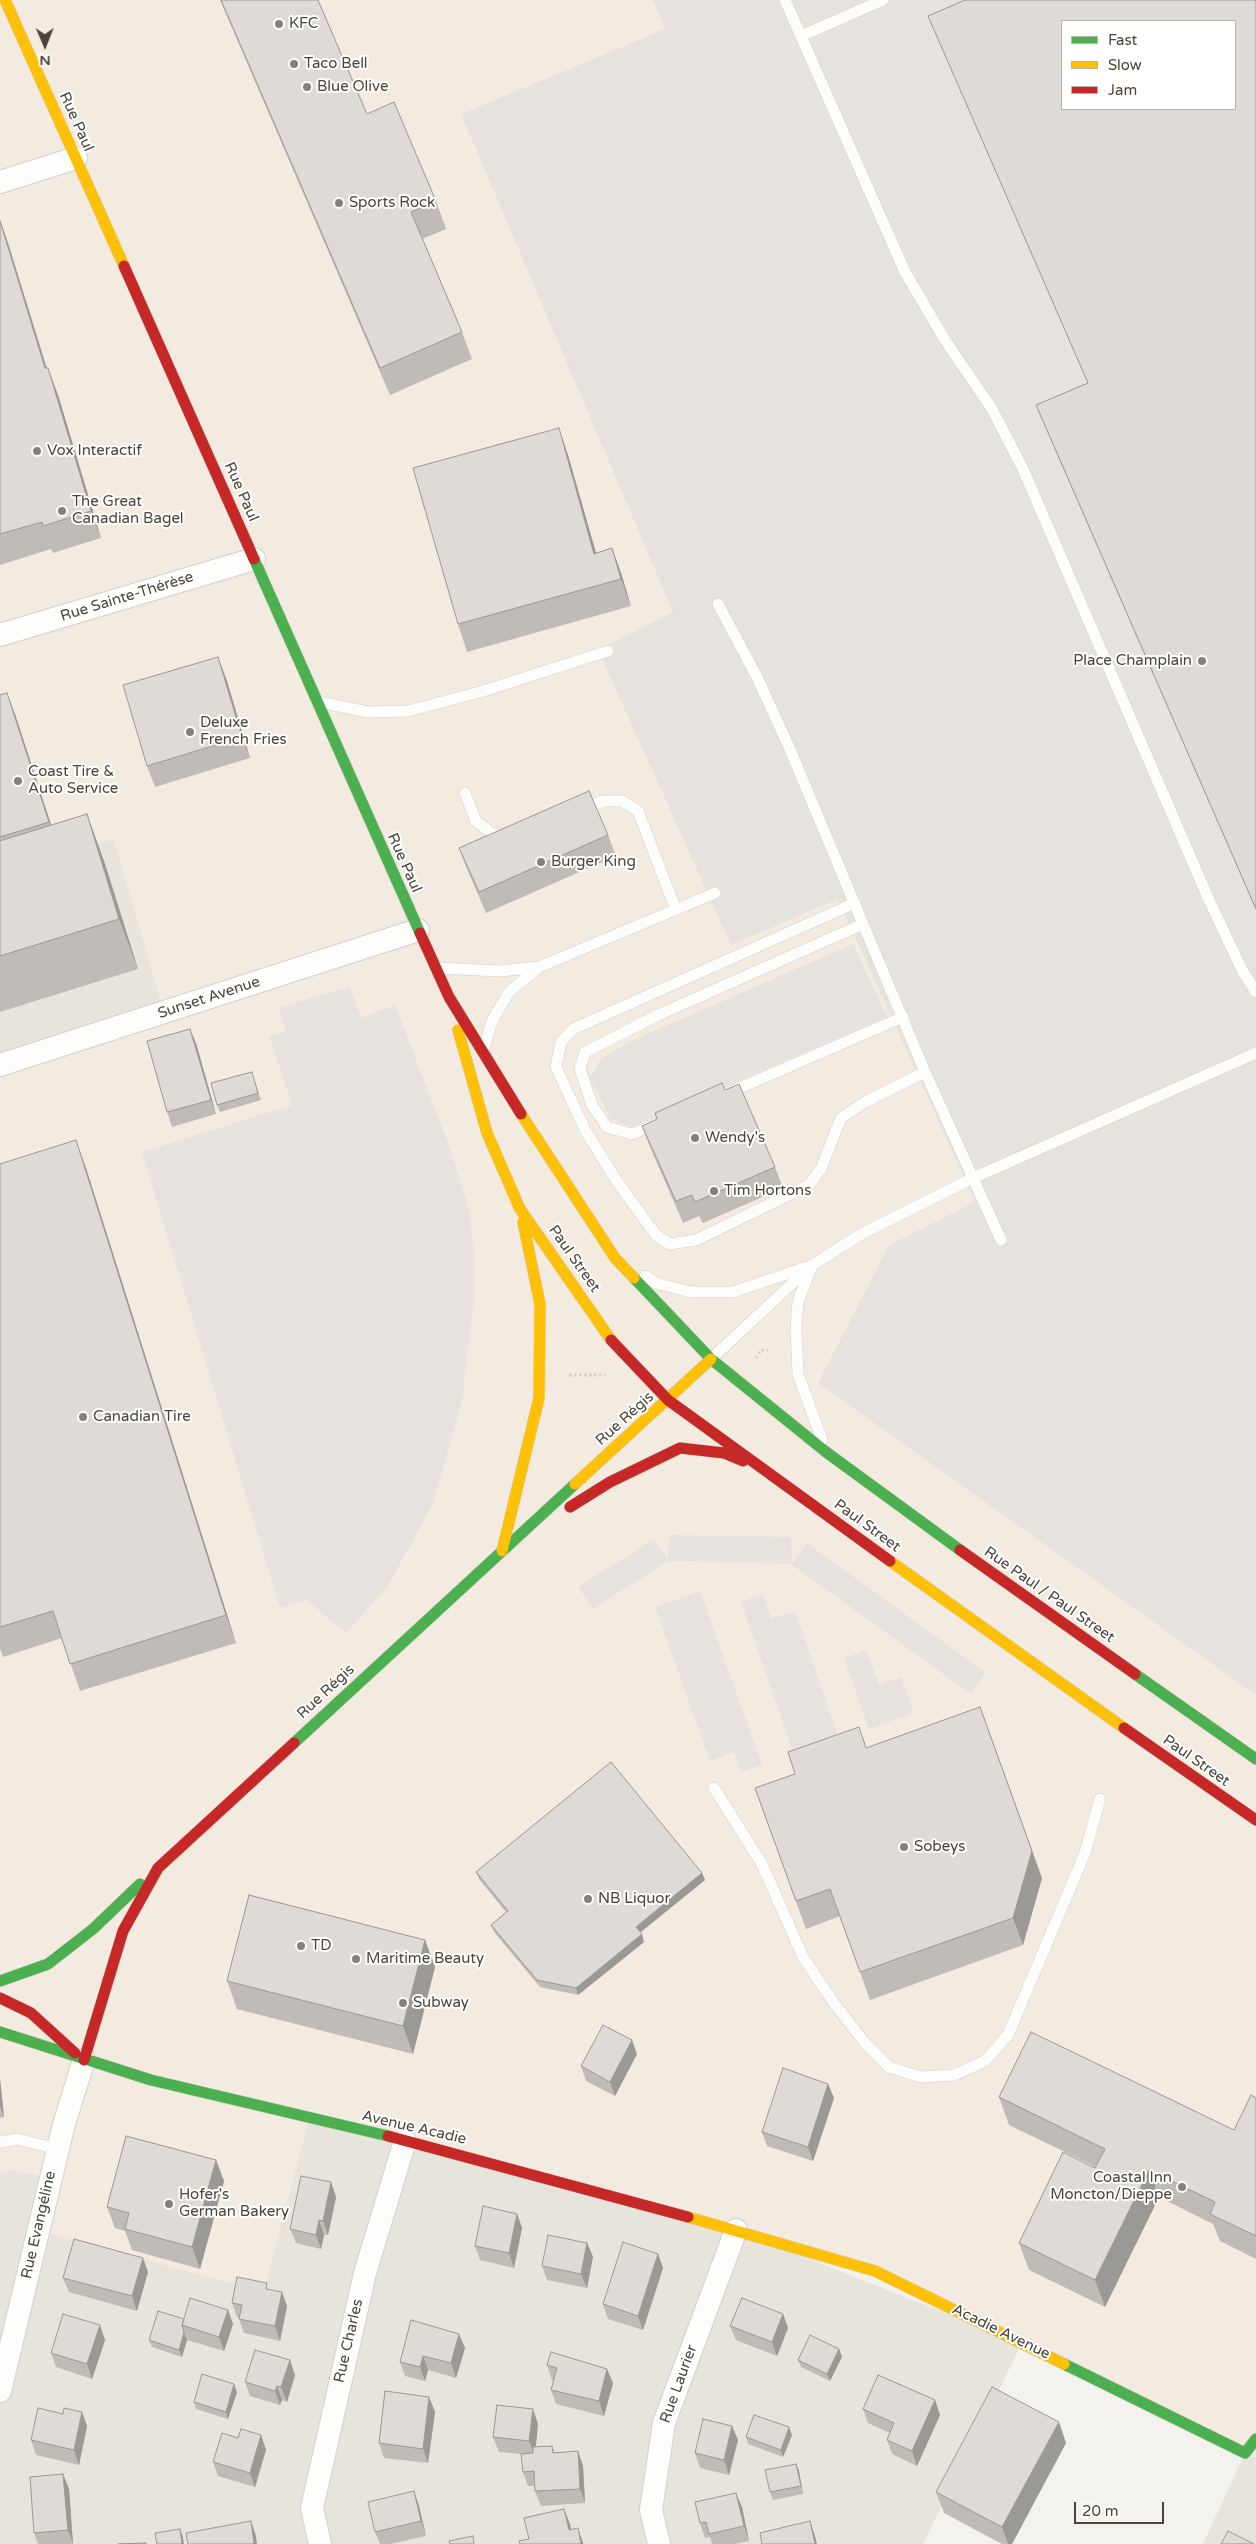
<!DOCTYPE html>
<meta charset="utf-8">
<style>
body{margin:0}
#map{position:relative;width:1256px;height:2544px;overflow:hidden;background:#f4f2ee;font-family:"Varela Round",sans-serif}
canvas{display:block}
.legend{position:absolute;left:1061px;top:20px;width:175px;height:90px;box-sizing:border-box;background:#fff;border:1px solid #b7b4b0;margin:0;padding:6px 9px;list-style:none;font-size:15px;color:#4b4439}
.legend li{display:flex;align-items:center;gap:10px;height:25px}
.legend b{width:25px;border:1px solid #b7b4b0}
.north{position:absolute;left:20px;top:20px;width:50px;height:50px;-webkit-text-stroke:4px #fff;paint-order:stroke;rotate:179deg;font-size:14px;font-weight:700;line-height:20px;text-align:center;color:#4b4439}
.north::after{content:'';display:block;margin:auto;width:18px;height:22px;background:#4b4439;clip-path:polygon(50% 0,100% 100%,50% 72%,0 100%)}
.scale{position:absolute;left:1074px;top:2502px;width:90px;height:22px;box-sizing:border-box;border:2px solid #4b4439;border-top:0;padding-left:6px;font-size:15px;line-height:18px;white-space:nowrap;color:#4b4439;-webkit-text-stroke:4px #fff;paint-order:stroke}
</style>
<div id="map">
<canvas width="1256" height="2544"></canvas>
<ul class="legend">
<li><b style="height:6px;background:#4caf50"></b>Fast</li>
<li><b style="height:6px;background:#ffc107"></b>Slow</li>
<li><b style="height:6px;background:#c62828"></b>Jam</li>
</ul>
<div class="north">N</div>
<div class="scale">20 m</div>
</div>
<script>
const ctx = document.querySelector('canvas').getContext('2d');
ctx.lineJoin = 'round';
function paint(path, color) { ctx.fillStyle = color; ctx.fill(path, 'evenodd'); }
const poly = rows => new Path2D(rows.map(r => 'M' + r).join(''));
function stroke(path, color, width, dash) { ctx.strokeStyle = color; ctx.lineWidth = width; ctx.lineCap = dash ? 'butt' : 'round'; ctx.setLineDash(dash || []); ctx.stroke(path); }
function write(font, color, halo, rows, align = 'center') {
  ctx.font = font + ' "Varela Round",sans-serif'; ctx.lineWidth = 4; ctx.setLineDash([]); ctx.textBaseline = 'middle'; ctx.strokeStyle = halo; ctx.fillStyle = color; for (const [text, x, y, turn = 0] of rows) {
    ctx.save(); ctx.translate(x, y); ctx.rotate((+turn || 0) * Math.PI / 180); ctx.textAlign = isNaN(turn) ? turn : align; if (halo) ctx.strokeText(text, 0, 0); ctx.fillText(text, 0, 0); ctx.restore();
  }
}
const residential = poly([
 [114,838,164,1012,0,1065,0,872],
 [309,2118,736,2230,1022,2343,923,2544,0,2544,0,2172,13,2169,41,2176],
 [1245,2453,1256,2458,1256,2544,1203,2544]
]);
const commercial = poly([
 [0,0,1256,0,1256,2458,875,2271,309,2119,264,2292,27,2228,40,2176,13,2169,0,2172,0,1065,164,1012,114,839,0,872],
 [1062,21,1235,21,1235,109,1062,109]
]);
const parking = poly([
 [653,0,984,0,931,23,1091,390,1039,413,1256,910,1256,1695,818,1383,889,1245,975,1202,838,899,731,945,598,650,673,612,461,114,665,29],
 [853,944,887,1017,632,1127,611,1119,590,1078,600,1060,631,1041],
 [350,986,361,1018,395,1005,447,1140,469,1209,474,1254,474,1299,462,1401,433,1503,388,1586,346,1633,307,1600,280,1608,142,1152,292,1105,269,1036,286,1032,279,1008],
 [669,1535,791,1537,792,1563,807,1543,986,1673,971,1694,791,1564,668,1561,593,1609,578,1587,654,1539,668,1560],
 [700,1591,762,1765,741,1772,734,1752,710,1761,655,1607],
 [763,1594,771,1619,795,1611,839,1738,794,1754,741,1602],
 [866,1650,879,1685,901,1677,914,1713,869,1729,844,1658]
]);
const path = poly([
 [756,1358,761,1350,768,1350],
 [569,1375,605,1375]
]);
const lane = poly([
 [785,0,905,272,945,340,992,409,1023,469,1209,900,1242,970,1256,992],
 [801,36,883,0],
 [718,604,757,677,789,747,925,1072,1001,1240],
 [319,702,368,712,408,711,480,692,608,651],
 [465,793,476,821,494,835,506,835],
 [580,810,604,801,622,801,638,811,676,910],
 [855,903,573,1029,561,1042,556,1067,585,1130,618,1183,656,1235,670,1244,696,1240,809,1185,821,1169,841,1118,865,1102,925,1072],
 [437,968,500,971,539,967,715,893],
 [484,1048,492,1021,509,992,539,967],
 [728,1093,903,1017],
 [656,1124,632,1134,607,1127,592,1105,580,1069,585,1052,658,1015,863,924],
 [811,1268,798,1302,796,1328,798,1374,822,1440],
 [645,1276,656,1283,690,1292,733,1292,807,1267],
 [711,1359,811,1266,863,1233,973,1178,1256,1053],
 [714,1788,762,1864,803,1957,834,2003,865,2043,889,2067,921,2077,954,2075,985,2061,1008,2035,1085,1853,1100,1799],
 [0,2142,17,2139,58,2149]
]);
const street = poly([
 [0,182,76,158],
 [0,635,254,559],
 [0,1065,418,930],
 [0,2391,64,2124,84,2060],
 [320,2544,312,2508,365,2273,405,2141],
 [659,2544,651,2510,664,2423,736,2230]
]);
const fast = poly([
 [254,559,420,933],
 [634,1278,711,1359,826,1452,960,1550],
 [1135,1674,1256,1759],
 [294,1743,575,1484],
 [0,1981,48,1964,93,1929,140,1884],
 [0,2032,151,2080,388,2136],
 [1064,2364,1245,2453,1256,2439]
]);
const slow = poly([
 [5,0,124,266],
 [458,1030,487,1133,520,1209,611,1340],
 [521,1114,615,1258,634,1278],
 [575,1484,711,1359],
 [502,1551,539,1398,540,1304,523,1222],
 [890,1561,1124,1728],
 [688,2217,875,2271,1064,2364]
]);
const jam = poly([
 [124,266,254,559],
 [420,933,449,997,521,1114],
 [611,1340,668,1400,890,1561],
 [570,1507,610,1482,680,1448,724,1453,743,1461],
 [960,1550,1135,1674],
 [1124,1728,1256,1820],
 [0,1998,31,2013,75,2053],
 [84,2060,123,1931,158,1868,294,1743],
 [388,2136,688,2217]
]);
const wall = poly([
 [220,0,318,0,367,114,436,201,446,229,422,239,462,332,472,359,390,395],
 [1256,0,1256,910,1039,413,1036,405,1088,383,928,16],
 [0,220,8,243,47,368,58,395,101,538,53,553,51,549,0,565],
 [568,455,596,553,612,548,622,576,631,606,467,652,458,624],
 [226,678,250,758,155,787,147,766],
 [0,695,15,714,51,825,87,814,105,864,138,969,0,1012],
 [608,835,616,856,486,913,467,869,459,848],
 [196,1043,216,1114,172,1127,167,1112],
 [254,1079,261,1100,220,1112,217,1105],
 [725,1090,775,1167,783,1188,703,1223,699,1216,683,1223,650,1147,642,1126,657,1119,655,1113],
 [0,1164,86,1168,236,1643,80,1691,62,1638,3,1657,0,1648],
 [866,1748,1042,1878,1023,1945,870,2000,840,1916,806,1929,755,1788],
 [476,1872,702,1873,705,1880,640,1933,644,1942,578,1995,540,1987,494,1932,491,1925,506,1912,479,1879],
 [425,1940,435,1967,413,2054,237,2009,227,1981],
 [637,2054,615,2096,586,2081,581,2066],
 [0,2078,4,2117,0,2118],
 [828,2084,834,2098,813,2161,767,2146,762,2132],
 [999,2097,1234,2130,1256,2098,1256,2259,1220,2241,1213,2224,1159,2197,1105,2307,1029,2270,1019,2243,1096,2167,1009,2125],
 [216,2160,224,2181,200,2269,132,2250,125,2231,115,2228,107,2207],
 [331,2182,336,2197,328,2235,324,2235,321,2249,296,2243,290,2229],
 [517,2214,522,2228,514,2268,480,2260,475,2246],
 [587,2243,593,2257,587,2288,547,2280,542,2266],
 [658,2254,663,2268,643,2330,608,2319,603,2304],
 [148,2272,137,2311,69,2292,63,2278],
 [269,2289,287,2306,280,2341,244,2333,239,2319,239,2318,237,2317,232,2303],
 [228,2310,233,2324,224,2351,187,2340,182,2357,152,2347,149,2340,184,2319],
 [783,2314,788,2328,777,2356,736,2340,730,2326],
 [411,2320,465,2348,456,2378,428,2370,425,2381,405,2376,400,2362],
 [105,2340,92,2379,56,2367,51,2353],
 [839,2349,842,2357,830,2381,801,2367,798,2360],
 [547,2365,613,2383,604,2416,556,2404,551,2390,554,2380,552,2380],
 [295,2375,287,2402,282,2400,280,2405,250,2396,245,2382],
 [237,2392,228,2419,196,2409,194,2402],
 [429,2397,435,2412,428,2463,384,2458,379,2443],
 [935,2400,940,2415,917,2466,892,2454,887,2440,890,2433,868,2423,863,2409],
 [82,2412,87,2426,79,2465,36,2455,31,2440,63,2414],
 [538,2424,535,2447,552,2446,555,2453,578,2451,583,2466,585,2503,541,2506,535,2491,535,2486,528,2486,523,2472,521,2454,499,2452,493,2437],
 [732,2426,738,2440,729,2475,700,2468,695,2453],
 [261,2435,266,2450,255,2487,218,2476,213,2462,238,2438],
 [792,2435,783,2457,748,2444,746,2437],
 [1066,2443,1012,2544,1002,2544,944,2513,936,2492],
 [799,2471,803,2494,773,2500,770,2492],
 [63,2474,69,2489,73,2544,38,2544,34,2533],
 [414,2491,419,2506,426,2536,390,2544,380,2544,375,2532],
 [742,2507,749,2541,735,2544,712,2544,710,2537,705,2538,700,2523]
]);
const shadedWall = poly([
 [0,220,8,243,55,396,45,368],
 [48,368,58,395,101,538,91,511],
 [559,428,568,455,604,581,594,554],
 [612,548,622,576,631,606,621,579],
 [218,657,226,678,250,758,242,737],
 [7,693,15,714,57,843,49,822],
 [87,814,105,864,138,969,119,919],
 [190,1029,196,1043,216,1114,211,1100],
 [76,1140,86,1168,236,1643,226,1615],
 [980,1707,1042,1878,1023,1945,1013,1918],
 [702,1873,705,1880,638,1934,636,1927],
 [642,1934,644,1942,578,1995,576,1988],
 [425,1940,435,1967,413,2054,403,2026],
 [632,2040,637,2054,615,2096,610,2082],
 [0,2078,0,2079,4,2117,0,2106],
 [828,2084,834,2098,813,2161,808,2147],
 [216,2160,224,2181,200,2269,192,2247],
 [1149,2170,1159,2197,1105,2307,1095,2280],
 [331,2182,336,2197,328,2235,323,2221],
 [517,2214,522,2228,514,2268,509,2253],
 [319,2220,324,2235,321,2249,316,2235],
 [587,2243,593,2257,587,2288,581,2274],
 [658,2254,663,2268,643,2330,638,2316],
 [143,2258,148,2272,137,2311,132,2296],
 [282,2292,287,2306,280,2341,275,2326],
 [228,2310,233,2324,224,2351,219,2337],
 [783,2314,788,2328,777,2356,772,2342],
 [100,2325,105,2340,92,2379,87,2364],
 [184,2333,187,2340,182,2357,179,2350],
 [459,2334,465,2348,456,2378,451,2363],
 [839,2349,842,2357,830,2381,827,2374],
 [423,2356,428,2370,425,2381,420,2367],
 [290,2360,295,2375,287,2402,281,2387],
 [607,2369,613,2383,604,2416,599,2401],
 [234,2384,237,2392,228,2419,226,2412],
 [277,2386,282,2400,280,2405,275,2391],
 [429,2397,435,2412,428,2463,423,2449],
 [935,2400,940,2415,917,2466,912,2451],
 [533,2409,538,2424,535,2456,529,2441],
 [82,2412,87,2426,79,2465,74,2450],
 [1059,2422,1066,2443,1012,2544,1008,2544,1002,2527],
 [732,2426,738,2440,729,2475,724,2460],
 [789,2427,792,2435,783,2457,781,2450],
 [261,2435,266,2450,255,2487,250,2473],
 [578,2451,583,2466,585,2503,580,2489],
 [796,2464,799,2471,803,2494,801,2486],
 [63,2474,69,2489,73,2544,68,2530],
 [414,2491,419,2506,426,2536,421,2521],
 [736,2493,742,2507,749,2541,744,2526],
 [564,2509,570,2524,574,2544,569,2530],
 [251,2521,256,2536,257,2544,254,2544],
 [810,2521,815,2536,817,2544,815,2544],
 [578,2528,583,2543,583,2544,581,2544],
 [180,2529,183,2537,184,2544,182,2544]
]);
const building = poly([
 [221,0,318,0,367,114,394,102,436,201,411,212,462,332,380,368,221,0],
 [965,0,1256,0,1256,909,1036,405,1088,383,928,16,965,0],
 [1062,21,1235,21,1235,109,1062,109,1062,21],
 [0,221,45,368,48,368,91,511,43,526,42,522,0,534,0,221],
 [559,428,594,554,612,548,621,579,458,624,413,468,559,428],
 [218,657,242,737,147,766,123,685,218,657],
 [7,693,49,822,0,837,0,695,7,693],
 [589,791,608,835,479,892,459,848,589,791],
 [87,814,119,919,0,956,0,841,87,814],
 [190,1029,211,1100,167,1112,147,1041,190,1029],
 [252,1072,258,1093,217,1105,211,1083,252,1072],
 [722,1083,725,1090,739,1084,775,1167,695,1202,692,1195,676,1201,642,1126,657,1119,655,1113,722,1083],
 [76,1140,226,1615,70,1664,53,1611,0,1627,0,1164,76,1140],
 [980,1707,1032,1851,1013,1918,860,1972,830,1889,796,1901,755,1788,795,1774,788,1752,859,1727,866,1748,980,1707],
 [611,1762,702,1873,636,1927,642,1934,576,1988,537,1980,491,1925,508,1911,476,1872,611,1762],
 [249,1895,425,1940,403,2026,227,1981,249,1895],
 [603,2025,632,2040,610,2082,581,2066,603,2025],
 [1031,2032,1234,2130,1251,2095,1256,2098,1256,2236,1210,2214,1215,2202,1149,2170,1095,2280,1019,2243,1063,2152,1095,2168,1105,2149,999,2097,1031,2032],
 [783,2068,828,2084,808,2147,762,2132,783,2068],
 [126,2136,216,2160,192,2247,125,2229,129,2213,107,2207,126,2136],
 [301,2176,331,2182,323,2221,319,2220,316,2235,290,2229,301,2176],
 [483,2206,517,2214,509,2253,475,2246,483,2206],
 [548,2235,587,2243,581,2274,542,2266,548,2235],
 [74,2239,143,2258,132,2296,63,2278,74,2239],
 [623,2242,658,2254,638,2316,603,2304,623,2242],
 [237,2277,267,2283,266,2289,282,2292,275,2326,239,2319,242,2305,232,2303,237,2277],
 [190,2298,228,2310,219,2337,182,2325,190,2298],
 [742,2298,783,2314,772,2342,730,2326,742,2298],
 [158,2311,184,2319,182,2325,184,2333,179,2350,149,2340,158,2311],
 [63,2314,100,2325,87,2364,51,2353,63,2314],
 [411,2320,459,2334,451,2363,423,2356,420,2367,400,2362,411,2320],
 [810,2335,839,2349,827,2374,798,2360,810,2335],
 [255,2350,290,2360,281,2387,277,2386,275,2391,245,2382,255,2350],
 [551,2352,607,2369,599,2401,551,2390,557,2368,547,2365,551,2352],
 [202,2374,234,2384,226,2412,194,2402,202,2374],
 [878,2375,935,2400,912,2451,887,2440,894,2423,863,2409,878,2375],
 [992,2387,1059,2422,1002,2527,936,2492,992,2387],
 [385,2391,429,2397,423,2449,379,2443,385,2391],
 [497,2405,533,2409,529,2441,493,2437,497,2405],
 [38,2408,63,2414,64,2408,82,2412,74,2450,31,2440,38,2408],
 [754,2415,789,2427,781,2450,746,2437,754,2415],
 [703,2419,732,2426,724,2460,695,2453,703,2419],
 [241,2429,261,2435,250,2473,213,2462,222,2433,238,2438,241,2429],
 [552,2446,553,2453,578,2451,580,2489,535,2491,534,2471,523,2472,521,2454,533,2453,533,2447,552,2446],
 [796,2464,801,2486,770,2492,765,2470,796,2464],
 [63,2474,68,2530,34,2533,30,2477,63,2474],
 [414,2491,421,2521,375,2532,368,2502,414,2491],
 [736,2493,744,2526,709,2534,706,2522,700,2523,695,2502,736,2493],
 [564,2509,569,2530,578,2528,581,2544,520,2544,519,2541,529,2539,524,2518,564,2509],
 [251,2521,254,2544,188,2544,186,2533,251,2521],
 [810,2521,815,2544,762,2544,760,2533,810,2521],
 [180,2529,182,2544,157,2544,155,2533,180,2529],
 [1228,2531,1254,2544,1221,2544,1228,2531],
 [473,2536,474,2544,450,2544,449,2541,473,2536],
 [146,2543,146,2544,118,2544,146,2543]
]);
const markers = [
 [279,24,5,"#868178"],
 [294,64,5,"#868178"],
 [307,87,5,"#868178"],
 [339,203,5,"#868178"],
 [37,451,5,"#868178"],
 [62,511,5,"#868178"],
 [1202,661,5,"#868178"],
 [190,732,5,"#868178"],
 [18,781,5,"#868178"],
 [541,862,5,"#868178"],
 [695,1138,5,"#868178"],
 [714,1191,5,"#868178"],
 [83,1417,5,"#868178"],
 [904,1847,5,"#868178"],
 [588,1899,5,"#868178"],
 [301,1946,5,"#868178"],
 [356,1959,5,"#868178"],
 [403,2003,5,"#868178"],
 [1182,2187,5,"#868178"],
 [169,2204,5,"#868178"]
];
const poiNames = [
 ["KFC",289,24],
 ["Taco Bell",304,64],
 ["Blue Olive",317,87],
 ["Sports Rock",349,203],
 ["Vox Interactif",47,451],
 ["The Great",72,502],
 ["Canadian Bagel",72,519],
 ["Place Champlain",1192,661,"right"],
 ["Deluxe",200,723],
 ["French Fries",200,740],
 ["Coast Tire &",28,772],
 ["Auto Service",28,789],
 ["Burger King",551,862],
 ["Wendy's",705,1138],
 ["Tim Hortons",724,1191],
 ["Canadian Tire",93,1417],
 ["Sobeys",914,1847],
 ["NB Liquor",598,1899],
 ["TD",311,1946],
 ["Maritime Beauty",366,1959],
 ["Subway",413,2003],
 ["Coastal Inn",1172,2178,"right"],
 ["Moncton/Dieppe",1172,2195,"right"],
 ["Hofer's",179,2195],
 ["German Bakery",179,2212]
];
const streetNames = [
 ["Rue Paul",76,122,66],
 ["Rue Paul",241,492,66],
 ["Rue Sainte-Thérèse",127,597,-17],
 ["Rue Paul",404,863,66],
 ["Sunset Avenue",209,998,-18],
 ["Paul Street",574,1259,55],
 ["Rue Régis",625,1419,-42],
 ["Paul Street",867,1526,36],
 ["Rue Paul / Paul Street",1049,1595,35],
 ["Rue Régis",326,1692,-43],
 ["Paul Street",1196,1761,35],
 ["Avenue Acadie",414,2128,13],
 ["Rue Evangéline",39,2225,-77],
 ["Acadie Avenue",1001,2332,26],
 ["Rue Charles",349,2341,-77],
 ["Rue Laurier",679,2384,-70]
];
paint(residential, '#e7e4dc');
paint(commercial, '#f3ebdf');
paint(parking, '#e6e3df');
stroke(lane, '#d2d0cb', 12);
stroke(street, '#d2d0cb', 24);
stroke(fast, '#d3cfc5', 12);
stroke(slow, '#d3cfc5', 12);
stroke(jam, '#d3cfc5', 12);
stroke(path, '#d3d2cc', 3, [2.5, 2.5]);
stroke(lane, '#fdfdfc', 11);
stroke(street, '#fdfdfc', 22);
stroke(fast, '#4caf50', 11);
stroke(slow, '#ffc107', 11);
stroke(jam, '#c62828', 11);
paint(wall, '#bfbcb8');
paint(shadedWall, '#9b9996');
paint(building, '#dedbd6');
stroke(building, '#9b9996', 1);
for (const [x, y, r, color] of markers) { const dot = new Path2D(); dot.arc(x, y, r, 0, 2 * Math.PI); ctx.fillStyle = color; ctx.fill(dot); stroke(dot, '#fff', 2); }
write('15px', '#4b4439', '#fff', poiNames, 'left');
write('15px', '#4b4439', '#fff', streetNames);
</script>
